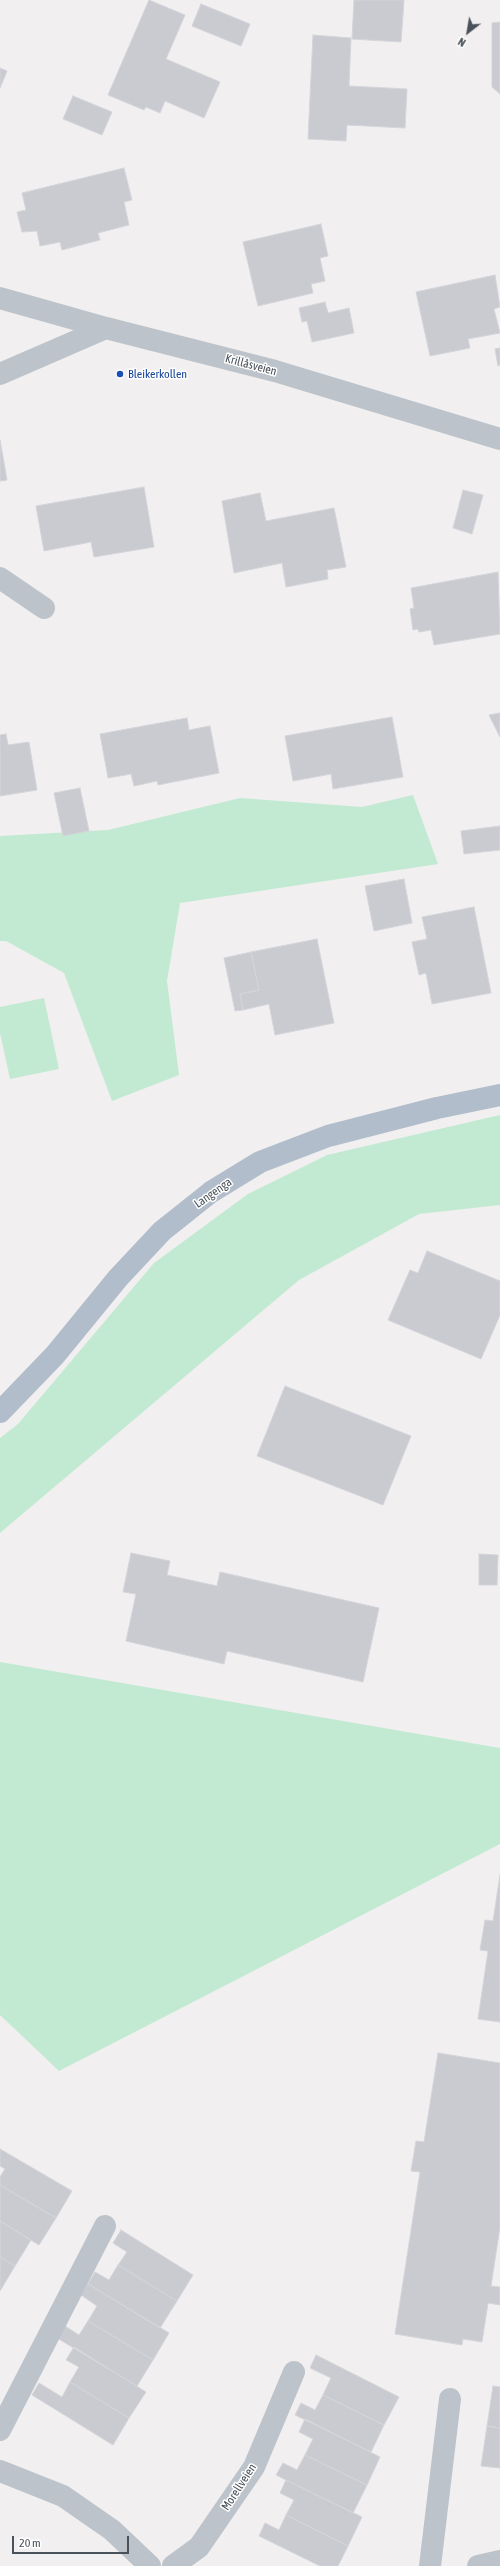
<!DOCTYPE html>
<meta charset="utf-8">
<style>
body{margin:0}
#map{position:relative;width:500px;height:2566px;overflow:hidden;background:#f1efef;font-family:"Asap Condensed",sans-serif}
canvas{display:block}
.north{position:absolute;left:448px;top:12px;width:40px;height:40px;-webkit-text-stroke:3px #fff;paint-order:stroke;rotate:211deg;font-size:11px;font-weight:700;line-height:16px;text-align:center;color:#49515a}
.north::after{content:'';display:block;margin:auto;width:14px;height:18px;background:#49515a;clip-path:polygon(50% 0,100% 100%,50% 72%,0 100%)}
.scale{position:absolute;left:12px;top:2536px;width:117px;height:18px;box-sizing:border-box;border:2px solid #49515a;border-top:0;padding-left:5px;font-size:12px;line-height:14px;white-space:nowrap;color:#49515a;-webkit-text-stroke:3px #fff;paint-order:stroke}
</style>
<div id="map">
<canvas width="500" height="2566"></canvas>
<div class="north">N</div>
<div class="scale">20 m</div>
</div>
<script>
const ctx = document.querySelector('canvas').getContext('2d');
ctx.lineJoin = 'round';
function paint(path, color) { ctx.fillStyle = color; ctx.fill(path, 'evenodd'); }
const poly = rows => new Path2D(rows.map(r => 'M' + r).join(''));
function stroke(path, color, width, dash) { ctx.strokeStyle = color; ctx.lineWidth = width; ctx.lineCap = dash ? 'butt' : 'round'; ctx.setLineDash(dash || []); ctx.stroke(path); }
function write(font, color, halo, rows, align = 'center') {
  ctx.font = font + ' "Asap Condensed",sans-serif'; ctx.lineWidth = 3; ctx.setLineDash([]); ctx.textBaseline = 'middle'; ctx.strokeStyle = halo; ctx.fillStyle = color; for (const [text, x, y, turn = 0] of rows) {
    ctx.save(); ctx.translate(x, y); ctx.rotate((+turn || 0) * Math.PI / 180); ctx.textAlign = isNaN(turn) ? turn : align; if (halo) ctx.strokeText(text, 0, 0); ctx.fillText(text, 0, 0); ctx.restore();
  }
}
const green = poly([
 [413,795,438,864,180,903,167,981,179,1075,112,1101,64,973,6,941,0,941,0,836,108,830,240,798,362,807],
 [44,998,59,1069,10,1079,0,1033,0,1007],
 [500,1115,500,1205,419,1214,299,1280,0,1533,0,1438,18,1424,154,1263,248,1194,327,1155],
 [0,1662,500,1748,500,1844,59,2071,0,2015]
]);
const building = poly([
 [149,0,185,15,166,59,220,82,204,118,165,101,160,113,146,107,144,110,108,95,149,0],
 [354,0,404,0,401,42,352,39,354,0],
 [201,4,250,24,241,46,192,26,201,4],
 [500,22,500,94,492,87,492,23,500,22],
 [313,35,351,38,349,86,407,89,405,128,347,125,346,141,308,139,313,35],
 [0,68,7,71,0,88,0,68],
 [73,96,112,112,102,135,63,119,73,96],
 [124,168,132,200,124,202,129,225,98,233,100,240,62,250,60,242,40,246,37,231,22,232,17,212,26,210,22,193,124,168],
 [321,224,328,256,320,258,325,281,311,284,313,293,258,306,243,242,321,224],
 [495,275,500,307,494,309,500,333,468,339,470,348,430,356,416,292,495,275],
 [325,302,328,313,349,308,354,333,312,342,307,321,302,322,299,308,325,302],
 [500,348,500,365,498,366,495,349,500,348],
 [0,440,7,480,0,481,0,440],
 [144,487,154,547,94,557,91,542,44,551,36,506,144,487],
 [463,490,483,495,472,534,453,528,463,490],
 [260,493,266,521,334,508,346,567,327,570,328,579,286,587,282,563,234,573,222,501,260,493],
 [498,572,500,634,434,645,431,630,419,632,418,629,413,630,410,609,414,608,411,588,498,572],
 [500,713,500,737,489,715,500,713],
 [392,717,403,777,333,789,331,774,293,781,285,736,392,717],
 [187,718,189,730,210,726,219,773,158,785,157,781,134,786,131,774,108,778,100,734,187,718],
 [6,734,8,745,29,742,37,790,0,796,0,735,6,734],
 [80,788,89,831,63,836,54,793,80,788],
 [500,826,500,850,464,854,461,831,500,826],
 [404,879,412,923,374,931,365,886,404,879],
 [474,907,491,993,432,1004,426,973,419,975,412,942,427,939,422,917,474,907],
 [317,939,334,1023,275,1035,269,1004,243,1010,240,994,259,990,251,952,317,939],
 [251,952,259,990,240,994,243,1010,235,1011,224,958,251,952],
 [427,1251,500,1281,500,1315,481,1359,388,1320,410,1270,418,1273,427,1251],
 [285,1386,411,1436,383,1505,257,1456,285,1386],
 [131,1553,170,1561,167,1575,217,1586,220,1572,379,1608,363,1682,227,1651,224,1664,126,1641,136,1594,123,1592,131,1553],
 [479,1554,498,1555,497,1585,479,1585,479,1554],
 [500,1875,500,2022,478,2019,488,1951,480,1950,485,1920,493,1921,500,1875],
 [438,2053,500,2063,500,2227,491,2286,500,2287,500,2305,488,2303,482,2342,463,2339,462,2345,395,2334,420,2172,411,2171,416,2141,424,2142,438,2053],
 [0,2149,72,2191,56,2218,0,2185,0,2177,5,2169,0,2166,0,2149],
 [0,2185,56,2218,39,2245,0,2221,0,2185],
 [0,2221,31,2240,15,2266,0,2257,0,2221],
 [121,2230,193,2275,177,2301,118,2265,127,2252,113,2243,121,2230],
 [0,2257,15,2266,0,2291,0,2257],
 [118,2265,177,2301,160,2328,88,2284,95,2272,109,2280,118,2265],
 [88,2284,169,2333,153,2360,88,2321,97,2306,81,2295,88,2284],
 [88,2321,153,2360,137,2386,57,2338,65,2326,79,2335,88,2321],
 [74,2347,146,2392,129,2418,70,2382,79,2367,66,2360,74,2347],
 [316,2355,399,2397,384,2425,323,2395,331,2378,310,2368,316,2355],
 [70,2382,129,2418,113,2445,32,2395,39,2383,62,2397,70,2382],
 [493,2386,500,2387,500,2428,487,2426,493,2386],
 [323,2395,384,2425,371,2452,295,2415,301,2403,315,2410,323,2395],
 [305,2419,380,2457,367,2485,305,2455,313,2439,299,2432,305,2419],
 [487,2426,500,2428,500,2468,481,2466,487,2426],
 [305,2455,367,2485,353,2513,276,2475,283,2463,297,2470,305,2455],
 [286,2480,362,2517,348,2546,286,2515,294,2500,280,2493,286,2480],
 [286,2515,348,2546,338,2566,320,2566,259,2536,265,2523,279,2530,286,2515]
]);
const minor = poly([
 [0,298,106,328,275,371,500,439],
 [0,374,106,328],
 [0,578,44,608],
 [0,2430,105,2226],
 [0,2471,63,2496,112,2530,150,2566],
 [173,2566,199,2547,254,2467,294,2372],
 [430,2566,450,2399],
 [478,2566,500,2561]
]);
const major = poly([
 [0,1412,55,1355,118,1278,162,1231,211,1192,260,1162,328,1136,437,1108,500,1095]
]);
const markers = [
 [120,374,4,"#1a4fb4"]
];
const streetNames = [
 ["Krillåsveien",251,365,15],
 ["Langenga",213,1193,-35],
 ["Morellveien",239,2487,-57]
];
const transitNames = [
 ["Bleikerkollen",128,374]
];
paint(green, '#c2ead3');
paint(building, '#c9cbd1');
stroke(building, '#d4d5da', 1);
stroke(minor, '#bcc3ca', 22);
stroke(major, '#b1bdcb', 22);
for (const [x, y, r, color] of markers) { const dot = new Path2D(); dot.arc(x, y, r, 0, 2 * Math.PI); ctx.fillStyle = color; ctx.fill(dot); stroke(dot, '#fff', 1.5); }
write('12px', '#49515a', '#fff', streetNames);
write('12px', '#164399', '#fff', transitNames, 'left');
</script>
